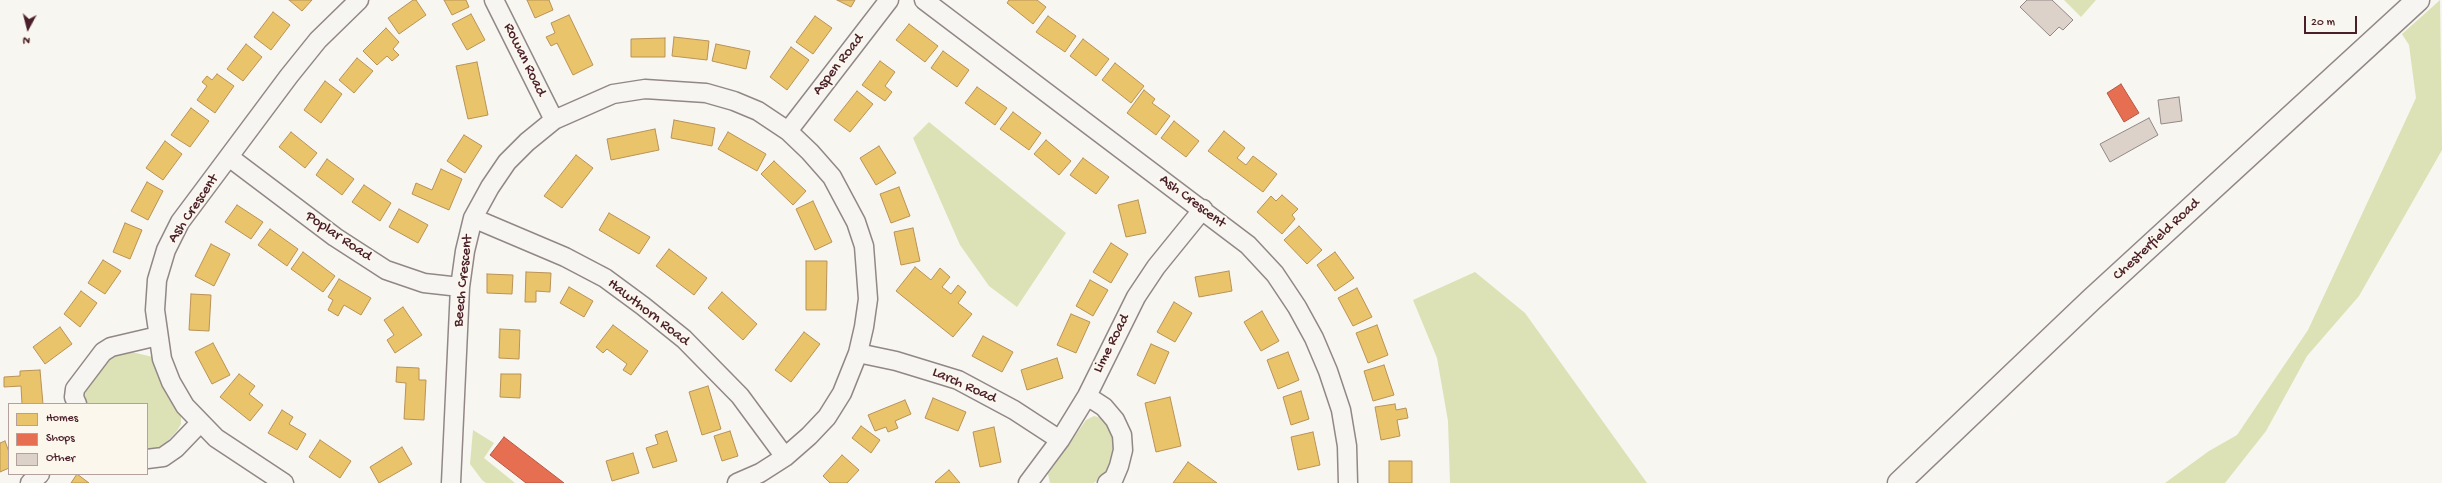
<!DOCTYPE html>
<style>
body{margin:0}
#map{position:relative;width:2442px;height:483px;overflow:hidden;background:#f8f6f0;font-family:"Gochi Hand",sans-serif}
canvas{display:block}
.legend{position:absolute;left:8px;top:403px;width:140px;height:72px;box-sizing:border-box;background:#fbf7ec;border:1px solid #b4a19f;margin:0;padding:5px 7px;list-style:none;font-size:12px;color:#4a1f2b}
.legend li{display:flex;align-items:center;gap:8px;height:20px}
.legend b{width:20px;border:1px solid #b4a19f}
.north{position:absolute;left:8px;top:8px;width:40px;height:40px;-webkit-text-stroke:3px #fbf7ec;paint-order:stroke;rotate:187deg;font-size:11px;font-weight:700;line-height:16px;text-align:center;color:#4a1f2b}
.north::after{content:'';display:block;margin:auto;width:14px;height:18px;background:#4a1f2b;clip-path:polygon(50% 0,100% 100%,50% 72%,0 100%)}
.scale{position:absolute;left:2304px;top:16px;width:53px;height:18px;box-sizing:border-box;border:2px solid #4a1f2b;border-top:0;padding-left:5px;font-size:12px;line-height:14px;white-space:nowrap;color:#4a1f2b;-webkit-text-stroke:3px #fbf7ec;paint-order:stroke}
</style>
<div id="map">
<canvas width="2442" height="483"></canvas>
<ul class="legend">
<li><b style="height:11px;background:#e9c46a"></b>Homes</li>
<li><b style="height:11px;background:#e76f51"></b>Shops</li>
<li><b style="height:11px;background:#dcd2ca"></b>Other</li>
</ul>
<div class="north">N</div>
<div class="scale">20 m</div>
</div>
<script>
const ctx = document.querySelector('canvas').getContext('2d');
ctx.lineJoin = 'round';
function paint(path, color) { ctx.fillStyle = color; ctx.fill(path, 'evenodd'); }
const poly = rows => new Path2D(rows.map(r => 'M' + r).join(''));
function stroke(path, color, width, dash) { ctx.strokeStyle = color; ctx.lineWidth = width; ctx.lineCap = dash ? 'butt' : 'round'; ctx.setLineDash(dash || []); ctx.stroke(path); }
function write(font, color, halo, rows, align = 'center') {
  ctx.font = font + ' "Gochi Hand",sans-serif'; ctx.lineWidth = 4; ctx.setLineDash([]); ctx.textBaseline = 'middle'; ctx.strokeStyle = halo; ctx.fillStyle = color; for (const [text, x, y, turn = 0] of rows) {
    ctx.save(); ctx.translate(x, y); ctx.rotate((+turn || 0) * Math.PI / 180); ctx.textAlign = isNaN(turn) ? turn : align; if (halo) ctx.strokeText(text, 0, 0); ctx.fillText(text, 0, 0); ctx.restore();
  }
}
const green = poly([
 [2064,0,2096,0,2081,17],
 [2440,0,2442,150,2359,296,2307,356,2266,431,2225,483,2165,483,2209,451,2237,435,2308,330,2416,98,2409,45,2402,34],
 [929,122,1066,233,1017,307,989,286,960,245,913,138],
 [1475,272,1525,313,1647,483,1450,483,1448,421,1437,358,1413,300],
 [127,351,153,357,163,385,181,416,181,424,177,431,164,445,153,449,147,448,147,404,88,404,86,400,85,394,87,385,108,360,116,354],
 [1094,416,1105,419,1110,425,1114,440,1113,458,1105,473,1094,483,1050,483,1048,474,1086,420],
 [473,430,494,443,484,458,515,483,486,483,482,480,470,464]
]);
const homes = poly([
 [289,0,312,0,302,11,289,0],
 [413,0,416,0,426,15,399,34,388,18,413,0],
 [444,0,466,0,469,7,452,15,444,0],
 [527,0,549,0,553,10,535,18,527,0],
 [837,0,855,0,851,7,837,0],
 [1009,0,1037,0,1046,7,1033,24,1007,3,1009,0],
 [273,12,290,25,271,50,254,37,273,12],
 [471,14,485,40,467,50,452,24,471,14],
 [569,15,593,65,573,75,557,43,551,46,546,37,555,33,551,23,569,15],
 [815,16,832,28,813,54,796,42,815,16],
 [1048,16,1076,36,1065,52,1036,32,1048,16],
 [909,24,938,46,925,62,896,40,909,24],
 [386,28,399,42,393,49,399,55,392,61,387,56,377,65,363,51,386,28],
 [674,37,709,41,707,60,672,56,674,37],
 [665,38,665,57,631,57,631,39,665,38],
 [1083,39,1109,59,1096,76,1070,56,1083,39],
 [246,44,262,57,243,81,227,69,246,44],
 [716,44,750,51,746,69,712,61,716,44],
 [791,47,809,60,787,90,770,77,791,47],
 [943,51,969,70,957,87,931,68,943,51],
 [357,58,373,71,354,93,339,80,357,58],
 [880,61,895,72,885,86,892,92,885,101,862,85,880,61],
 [477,62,488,115,468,119,456,66,477,62],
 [1115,63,1144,86,1131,103,1102,80,1115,63],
 [217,74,234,86,215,113,197,100,207,86,202,82,207,76,212,80,217,74],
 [325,81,342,94,321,123,304,110,325,81],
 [977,87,1007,108,995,125,965,103,977,87],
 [1144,90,1155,99,1152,103,1170,116,1156,135,1127,113,1144,90],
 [857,91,873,104,850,132,834,120,857,91],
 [191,108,209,121,190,147,171,135,191,108],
 [1013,112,1041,133,1029,150,1000,129,1013,112],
 [674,120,715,128,712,146,671,138,674,120],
 [1174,121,1199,141,1186,157,1161,138,1174,121],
 [655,129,659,150,611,160,607,139,655,129],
 [1224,131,1245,148,1237,158,1246,165,1253,156,1277,174,1263,192,1208,151,1224,131],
 [291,132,317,153,305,168,279,147,291,132],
 [728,132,766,154,757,171,718,149,728,132],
 [464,135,482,146,465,173,447,161,464,135],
 [1046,140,1071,161,1059,175,1034,154,1046,140],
 [165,141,182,154,163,180,146,168,165,141],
 [879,146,896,173,876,185,860,158,879,146],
 [576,155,593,168,562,208,544,196,576,155],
 [1083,158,1109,177,1096,194,1070,175,1083,158],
 [327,159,354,179,342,195,316,175,327,159],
 [774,161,806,191,793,205,761,174,774,161],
 [441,169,462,179,449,210,412,194,416,183,432,190,441,169],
 [147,182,163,191,148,220,131,211,147,182],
 [364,185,391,203,380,221,352,202,364,185],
 [899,187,910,216,891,223,880,194,899,187],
 [1282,195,1298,209,1292,215,1295,219,1282,234,1257,212,1271,196,1276,201,1282,195],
 [1138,200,1146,233,1126,237,1118,205,1138,200],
 [813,201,832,242,815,250,796,209,813,201],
 [237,205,263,222,251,239,225,222,237,205],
 [399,209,428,225,418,243,389,227,399,209],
 [609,213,650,237,639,254,599,230,609,213],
 [125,223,142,230,130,259,113,252,125,223],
 [1299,226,1322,250,1307,264,1284,240,1299,226],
 [913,228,920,261,901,265,894,232,913,228],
 [270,229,298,249,287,266,258,245,270,229],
 [1111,243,1128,254,1111,283,1093,272,1111,243],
 [211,244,230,254,214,286,195,276,211,244],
 [669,249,707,278,694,295,656,266,669,249],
 [303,252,335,276,323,292,291,269,303,252],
 [1335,252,1354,278,1335,291,1317,265,1335,252],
 [103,260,121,271,105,294,88,283,103,260],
 [806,261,827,261,826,310,806,310,806,261],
 [915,267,931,280,940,268,950,277,942,287,951,294,958,285,966,292,958,303,972,314,953,337,896,291,915,267],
 [1229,271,1232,291,1199,297,1195,277,1229,271],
 [526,272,551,273,550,292,536,291,536,302,525,302,526,272],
 [487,274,513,275,512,294,487,293,487,274],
 [339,279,371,298,361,315,344,305,338,316,328,310,333,300,328,297,339,279],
 [1090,280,1108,290,1093,316,1076,306,1090,280],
 [569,287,593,301,584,317,560,303,569,287],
 [1357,288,1372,317,1353,326,1338,298,1357,288],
 [81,291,97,303,80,327,64,314,81,291],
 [722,292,757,324,743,340,708,308,722,292],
 [191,294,211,295,209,331,189,330,191,294],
 [1174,302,1192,313,1175,342,1157,332,1174,302],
 [403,307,422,335,395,353,387,340,394,335,384,320,403,307],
 [1262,311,1279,341,1261,351,1244,322,1262,311],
 [1071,314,1090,322,1076,353,1057,345,1071,314],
 [613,325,648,351,631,375,623,370,627,364,607,349,603,353,596,347,613,325],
 [1377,325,1388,355,1368,363,1356,333,1377,325],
 [60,327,72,344,45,364,33,347,60,327],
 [500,329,520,330,519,359,499,358,500,329],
 [804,332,820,344,791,382,775,370,804,332],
 [983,336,1013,352,1002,372,972,356,983,336],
 [213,343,230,375,212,384,195,352,213,343],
 [1151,344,1169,352,1155,384,1137,375,1151,344],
 [1288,352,1299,380,1278,389,1267,360,1288,352],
 [1057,358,1063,378,1027,390,1021,370,1057,358],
 [1384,365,1394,395,1373,401,1364,371,1384,365],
 [397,367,419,368,419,380,426,380,424,420,404,419,406,383,396,382,397,367],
 [40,370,43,404,22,404,21,386,4,387,4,377,20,376,20,371,40,370],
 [239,374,255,386,249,394,263,405,250,421,220,397,239,374],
 [501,374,521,374,520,398,500,397,501,374],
 [708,386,721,429,702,435,689,392,708,386],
 [1301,391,1309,419,1291,425,1283,397,1301,391],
 [1170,397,1181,446,1156,452,1145,403,1170,397],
 [933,398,966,412,958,431,925,418,933,398],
 [905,400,911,414,895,421,898,428,888,432,886,427,875,431,868,415,905,400],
 [1395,404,1396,410,1406,408,1408,418,1397,420,1400,436,1381,440,1375,407,1395,404],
 [282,410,293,417,289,424,306,434,297,450,268,433,282,410],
 [861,426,880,440,871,453,852,438,861,426],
 [994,427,1001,462,980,467,973,432,994,427],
 [667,431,677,461,653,468,646,448,658,444,655,435,667,431],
 [730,431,738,456,722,461,714,436,730,431],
 [1313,432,1320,465,1298,470,1291,437,1313,432],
 [320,440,351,461,340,478,309,457,320,440],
 [5,441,9,452,9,468,0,472,0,443,5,441],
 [402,447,412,464,379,483,370,467,402,447],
 [633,453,639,473,612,481,606,461,633,453],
 [842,455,859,470,847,483,830,483,823,476,842,455],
 [1389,461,1412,461,1412,483,1389,483,1389,461],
 [1188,462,1217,483,1173,483,1188,462],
 [949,470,960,483,936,483,935,482,949,470],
 [77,474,89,483,71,483,77,474]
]);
const shops = poly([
 [2121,84,2139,113,2124,122,2107,93,2121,84],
 [504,437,564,483,526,483,490,455,504,437]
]);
const building = poly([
 [2027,0,2052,0,2073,20,2063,30,2059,27,2050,36,2020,7,2027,0],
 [2179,97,2182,121,2161,124,2158,100,2179,97],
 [2149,118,2158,135,2110,162,2100,144,2149,118]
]);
const street = poly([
 [494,0,554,120],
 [924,0,1248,245,1275,274,1297,307,1314,338,1328,371,1341,410,1347,446,1348,483],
 [788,131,889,0],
 [229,157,335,237,386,270,424,283,460,287],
 [473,218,565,257,605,278,643,306,684,339,740,396,785,457],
 [858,353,896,361,958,380,1014,410,1060,440],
 [1087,396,1104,407,1115,420,1122,435,1123,450,1119,466,1114,478,1107,483],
 [77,404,74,397,75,389,103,352,111,347,158,336],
 [147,459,163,457,176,448,200,423],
 [30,483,40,474],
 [284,483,216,438,185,406,171,382,162,359,155,310,157,280,166,250,180,222,289,76,318,40,359,0],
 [451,483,460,287,465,251,473,218,490,187,507,162,527,142,554,120,613,94,645,89,706,93,734,101,758,111,788,131,810,152,832,177,856,222,864,246,868,299,864,327,858,353,842,393,827,417,809,436,785,457,760,473,737,483],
 [1028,483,1060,440,1087,396,1136,297,1156,267,1203,209]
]);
const secondary = poly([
 [1899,483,2091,300,2418,0]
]);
const streetNames = [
 ["Rowan Road",524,60,64],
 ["Aspen Road",839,65,-52],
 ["Ash Crescent",1192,202,37],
 ["Ash Crescent",194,209,-56],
 ["Poplar Road",338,237,34],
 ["Chesterfield Road",2157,240,-43],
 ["Beech Crescent",464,281,-84],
 ["Hawthorn Road",648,313,38],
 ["Lime Road",1112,344,-63],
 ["Larch Road",964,386,24]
];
paint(green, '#dce2b5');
paint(homes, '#e9c46a');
stroke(homes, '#b99257', 1);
paint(shops, '#e76f51');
stroke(shops, '#b85746', 1);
paint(building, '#dcd2ca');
stroke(building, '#918787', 1);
stroke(street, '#918787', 21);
stroke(secondary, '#918787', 25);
stroke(street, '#f6f5f1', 18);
stroke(secondary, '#f6f5f1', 22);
write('15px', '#4a1f2b', '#fbf7ec', streetNames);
</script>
